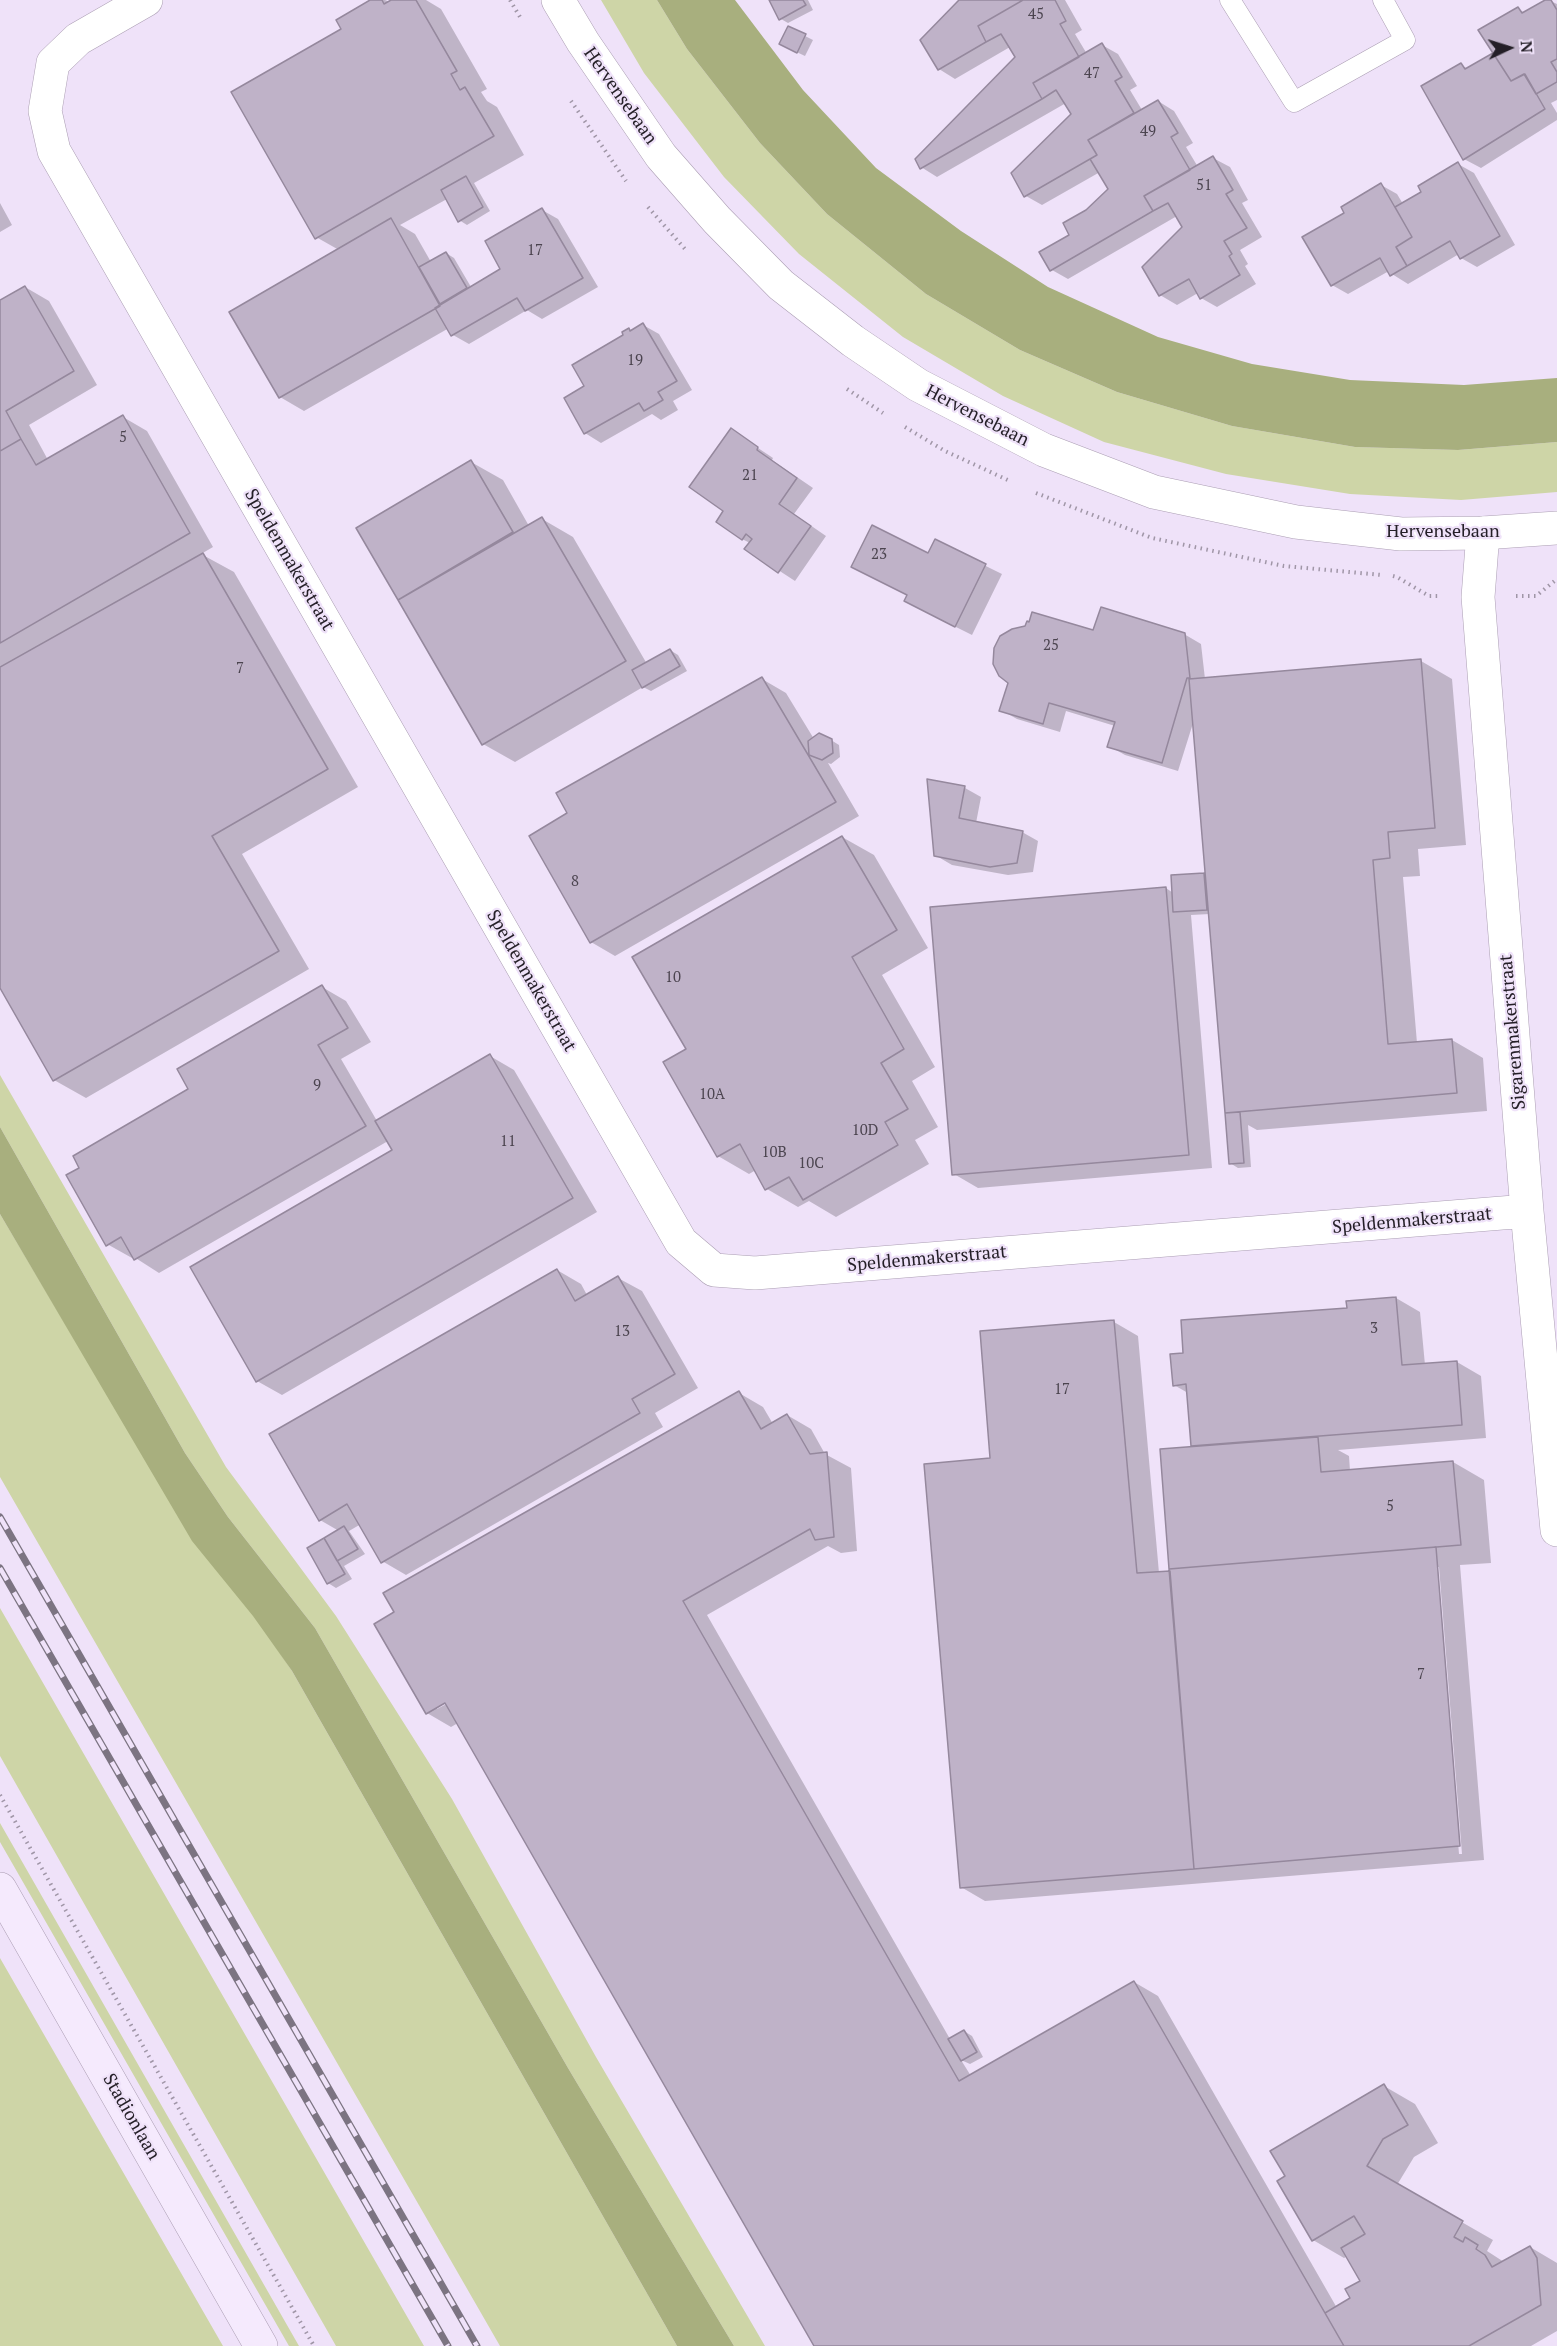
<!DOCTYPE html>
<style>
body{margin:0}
#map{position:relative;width:1557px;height:2346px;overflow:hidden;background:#efe2f9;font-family:"PT Serif",serif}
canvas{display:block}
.north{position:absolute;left:1479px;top:18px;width:60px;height:60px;-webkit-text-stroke:4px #efe2f9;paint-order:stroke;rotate:86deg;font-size:16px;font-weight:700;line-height:24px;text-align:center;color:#241f27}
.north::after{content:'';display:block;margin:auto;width:21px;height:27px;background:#241f27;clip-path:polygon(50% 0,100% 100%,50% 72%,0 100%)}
</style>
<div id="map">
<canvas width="1557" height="2346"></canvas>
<div class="north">N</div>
</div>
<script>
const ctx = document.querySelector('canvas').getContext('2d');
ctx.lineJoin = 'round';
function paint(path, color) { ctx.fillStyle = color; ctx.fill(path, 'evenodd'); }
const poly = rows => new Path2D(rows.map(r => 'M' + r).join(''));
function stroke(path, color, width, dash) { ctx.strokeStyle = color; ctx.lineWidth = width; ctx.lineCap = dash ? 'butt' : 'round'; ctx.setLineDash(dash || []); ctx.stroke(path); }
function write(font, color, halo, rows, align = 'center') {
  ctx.font = font + ' "PT Serif",serif'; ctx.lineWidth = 4.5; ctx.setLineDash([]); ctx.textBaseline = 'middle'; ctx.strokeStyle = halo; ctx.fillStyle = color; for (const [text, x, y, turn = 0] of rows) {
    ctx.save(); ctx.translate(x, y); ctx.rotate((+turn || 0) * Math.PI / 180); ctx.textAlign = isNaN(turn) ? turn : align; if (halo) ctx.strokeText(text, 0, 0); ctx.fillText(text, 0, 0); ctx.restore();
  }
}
const green = poly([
 [601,0,657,0,687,49,760,143,827,214,926,294,1020,350,1117,392,1232,426,1355,447,1458,450,1557,442,1557,492,1461,500,1350,494,1226,474,1104,442,1003,396,903,337,799,254,724,177,644,73],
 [0,1075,226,1467,336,1616,452,1799,596,2057,765,2346,734,2346,568,2068,315,1628,228,1517,185,1453,0,1127],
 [0,1214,104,1389,292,1671,677,2346,500,2346,0,1477],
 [0,1608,424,2346,336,2346,0,1756],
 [0,1823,299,2346,289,2346,0,1842],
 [0,1958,223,2346,0,2346]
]);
const water = poly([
 [657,0,735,0,803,90,876,168,961,231,1048,287,1158,337,1252,364,1350,380,1464,385,1557,378,1557,442,1458,450,1355,447,1232,426,1117,392,1020,350,926,294,827,214,760,143,687,49],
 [0,1127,185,1453,228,1517,315,1628,568,2068,734,2346,677,2346,292,1671,253,1616,192,1541,0,1214]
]);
const shadow = poly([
 [373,0,385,0,390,2,394,0,426,0,441,9,487,89,481,92,487,101,497,107,524,155,474,183,490,211,467,225,459,220,447,199,400,225,415,234,431,262,446,253,454,258,471,287,502,269,542,210,558,219,598,287,542,319,527,310,469,344,453,335,449,328,304,411,280,397,339,250,316,237,343,29],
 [770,0,808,0,813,10,788,23,781,19],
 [961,0,1065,0,1082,30,1075,34,1087,54,1102,45,1118,54,1137,86,1130,90,1142,110,1158,101,1174,111,1193,143,1186,147,1198,167,1213,158,1230,167,1248,200,1242,203,1262,237,1240,250,1248,264,1245,266,1256,284,1217,307,1201,298,1198,293,1177,305,1160,295,1144,267,1184,227,1177,216,1068,279,1052,270,1087,211,1110,189,1100,172,1042,205,1026,196,1073,114,1066,103,937,177,921,167,1017,57,1010,47,955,79,939,69],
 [1548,0,1557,4,1557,100,1551,103,1557,113,1557,120,1481,168,1464,159,1461,65,1468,69,1494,54,1518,9,1525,13],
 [789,28,813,40,805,56,788,48],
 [1458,164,1474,173,1515,245,1477,267,1461,258,1459,254,1408,284,1392,274,1389,271,1348,294,1332,285,1346,213,1381,185,1397,194,1403,204,1423,193],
 [0,203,12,225,0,232],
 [25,287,49,301,97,385,29,425,48,460,123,417,147,431,213,547,201,554,234,572,358,787,242,854,309,969,86,1098,54,1080,0,986,0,302],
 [643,325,659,334,692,390,673,401,678,410,661,420,652,414,601,443,585,433,586,387,629,330,632,331],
 [731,430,773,458,772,460,813,488,794,514,826,536,795,581,746,549,750,543,742,539,725,510],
 [471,462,503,480,529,526,542,519,573,537,647,664,670,650,678,655,687,671,651,691,643,687,515,762,483,744,358,529],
 [935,541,1002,574,972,635,922,610,929,555],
 [1094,632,1184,634,1201,644,1205,679,1421,661,1452,679,1466,845,1418,849,1420,876,1403,877,1417,1043,1452,1040,1483,1058,1487,1111,1257,1130,1248,1125,1251,1167,1238,1168,1230,1163,1210,914,1191,915,1212,1168,978,1188,954,1174,1166,888,1173,893,1204,874,1207,876,1194,720,1178,771,1125,755,1109,746,1115,726,1066,711,1060,732,1017,719,1001,710],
 [762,679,786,693,814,739,831,740,839,745,840,757,831,764,828,763,859,816,615,956,591,942,569,813],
 [929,780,965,788,981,797,976,823,1022,832,1038,841,1033,872,1008,875,952,865,935,855],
 [842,837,874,855,928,948,882,975,935,1067,912,1081,938,1127,915,1140,929,1164,836,1217,809,1201,798,1207,767,1189,756,1170,749,1174,718,1156,688,1050],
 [322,987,346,1001,371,1042,341,1059,377,1121,490,1056,514,1070,597,1212,282,1395,257,1381,394,1150,388,1141,159,1273,134,1257,132,1258,107,1244,190,1089],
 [557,1270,581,1284,587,1295,618,1278,642,1291,698,1388,655,1413,663,1427,406,1575,382,1561,361,1524,349,1531,365,1554,344,1566,352,1579,336,1588,328,1583,339,1531,320,1520],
 [1396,1298,1420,1312,1425,1365,1457,1362,1481,1376,1486,1438,1338,1450,1349,1456,1350,1471,1453,1462,1484,1480,1491,1563,1460,1565,1484,1860,985,1901,961,1887,992,1459,1114,1322,1138,1336,1159,1573,1176,1572,1196,1448,1192,1445,1188,1393,1174,1385,1185,1354,1348,1309],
 [1436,1567,1439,1567,1462,1854,1459,1854],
 [739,1393,763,1407,773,1424,787,1415,811,1429,825,1454,851,1468,857,1551,841,1553,828,1546,707,1615,950,2039,964,2031,972,2036,983,2057,970,2064,961,2060,971,2076,1134,1982,1158,1996,1337,2308,1352,2299,1362,2281,1348,2256,1344,2258,1313,2240,1384,2086,1415,2104,1438,2143,1414,2157,1397,2185,1493,2240,1487,2251,1504,2262,1530,2247,1557,2263,1557,2331,1531,2346,816,2346,458,1723,451,1727,427,1713],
 [451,1698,452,1701,437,1709,437,1706]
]);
const building = poly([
 [370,0,382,0,384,4,391,0,416,0,457,71,451,74,460,90,465,87,494,136,315,239,231,92,341,29,336,20,370,0],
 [769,0,803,0,806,5,779,20,769,0],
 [959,0,1023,0,978,26,986,42,938,70,920,40,959,0],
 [1023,0,1055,0,1066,21,1060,24,1079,57,1033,83,1042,99,920,169,915,159,1015,57,1001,34,986,42,978,26,1023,0],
 [1545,0,1551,0,1557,10,1557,59,1551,62,1557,72,1557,82,1536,94,1524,74,1511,81,1478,30,1518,7,1522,13,1545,0],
 [788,26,806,34,797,53,779,44,788,26],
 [1102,43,1122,77,1115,81,1134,113,1088,140,1097,155,1024,197,1011,173,1071,114,1056,90,1042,99,1033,83,1102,43],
 [1493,53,1511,81,1525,74,1545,109,1463,160,1421,86,1461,63,1465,69,1493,53],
 [1158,100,1178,133,1171,137,1190,170,1144,196,1153,211,1050,271,1039,252,1069,235,1063,223,1086,210,1108,189,1090,159,1097,155,1088,140,1158,100],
 [1213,156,1233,190,1226,194,1247,228,1224,241,1232,254,1229,256,1240,275,1200,299,1189,279,1159,296,1142,267,1182,227,1168,203,1153,211,1144,196,1213,156],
 [1458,162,1500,236,1460,259,1450,241,1407,266,1396,247,1412,237,1395,207,1421,192,1418,186,1458,162],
 [466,176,483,207,458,222,441,190,466,176],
 [1381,183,1412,237,1396,247,1407,266,1390,276,1380,258,1331,286,1302,237,1344,213,1341,207,1381,183],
 [542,208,583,278,525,311,517,298,451,336,435,308,500,269,485,241,542,208],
 [391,218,440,306,279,398,229,312,391,218],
 [446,252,467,288,440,304,419,267,446,252],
 [25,286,74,371,6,411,21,439,0,451,0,300,25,286],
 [643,323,677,381,658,392,663,400,644,411,639,403,584,434,564,398,584,386,572,365,623,335,622,332,629,328,630,331,643,323],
 [123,415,190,533,0,643,0,451,21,439,36,465,123,415],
 [731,428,758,447,757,450,797,478,779,504,811,526,778,573,744,549,752,539,746,534,742,540,716,522,723,511,689,487,731,428],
 [471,460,513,532,398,600,356,528,471,460],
 [542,517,626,661,482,745,398,600,542,517],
 [872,525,928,553,935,539,986,564,955,627,904,601,907,595,851,567,872,525],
 [203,553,328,769,212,836,279,951,53,1081,0,988,0,667,203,553],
 [1101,607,1185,633,1190,678,1187,678,1162,763,1107,747,1115,722,1049,703,1043,724,999,711,1008,683,999,676,993,664,994,648,1000,636,1012,629,1025,626,1027,621,1029,622,1032,612,1093,630,1101,607],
 [670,649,680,666,642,688,632,670,670,649],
 [1421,659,1435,828,1388,832,1390,858,1373,860,1388,1044,1452,1039,1457,1093,1225,1113,1189,679,1421,659],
 [762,677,836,802,590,943,529,836,567,813,556,793,762,677],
 [819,733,832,739,833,753,822,760,809,755,808,741,819,733],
 [927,779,965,786,959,818,1023,831,1017,863,990,867,934,856,927,779],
 [842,836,897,930,852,957,904,1049,881,1063,908,1109,885,1122,898,1145,803,1200,789,1177,765,1190,740,1144,717,1157,663,1062,686,1049,632,957,842,836],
 [1204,873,1207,910,1173,912,1171,875,1204,873],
 [1166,887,1189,1155,952,1175,930,907,1166,887],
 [322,985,348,1028,318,1045,366,1126,134,1260,121,1237,106,1246,66,1175,79,1168,73,1156,188,1089,177,1069,322,985],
 [490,1054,573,1198,256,1382,190,1267,392,1150,375,1121,490,1054],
 [1240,1112,1244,1163,1229,1164,1225,1113,1240,1112],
 [557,1269,575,1301,618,1276,675,1374,632,1399,640,1413,381,1563,347,1504,319,1521,269,1434,557,1269],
 [1396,1297,1402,1365,1457,1361,1462,1425,1191,1446,1186,1384,1173,1386,1170,1354,1183,1353,1181,1320,1347,1308,1346,1301,1396,1297],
 [1114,1320,1137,1573,1170,1571,1194,1869,960,1888,924,1464,990,1458,980,1331,1114,1320],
 [739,1391,761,1429,787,1414,810,1454,827,1452,834,1537,815,1540,810,1529,683,1601,959,2081,1134,1981,1344,2346,814,2346,445,1703,426,1714,374,1624,394,1612,383,1593,739,1391],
 [1318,1437,1321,1472,1453,1461,1461,1545,1169,1569,1160,1449,1318,1437],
 [344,1526,358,1549,337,1561,324,1538,344,1526],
 [324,1538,345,1574,327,1584,307,1548,324,1538],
 [1436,1547,1460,1846,1194,1869,1169,1569,1436,1547],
 [964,2030,977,2052,961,2061,948,2039,964,2030],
 [1384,2084,1408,2125,1383,2139,1367,2166,1463,2221,1454,2237,1463,2242,1465,2237,1478,2245,1476,2249,1485,2255,1492,2267,1530,2246,1537,2258,1541,2305,1469,2346,1344,2346,1325,2313,1350,2298,1345,2289,1360,2281,1341,2248,1365,2234,1354,2216,1312,2241,1277,2181,1285,2176,1270,2151,1384,2084]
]);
const path = poly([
 [510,0,520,17],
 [571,101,626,181],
 [648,207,685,249],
 [847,389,883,413],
 [905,427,945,451,1010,481],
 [1036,493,1152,538,1284,566,1382,575],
 [1393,576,1397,577,1429,596,1440,596],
 [1516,596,1536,596,1557,579],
 [0,1795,314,2346]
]);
const service = poly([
 [1230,0,1294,102,1405,40,1383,0]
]);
const minor = poly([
 [146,0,78,39,53,63,45,111,54,151,681,1242,714,1270,755,1273,1527,1211],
 [1483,533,1478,597,1527,1211,1557,1530]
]);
const tertiary = poly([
 [558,0,583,42,661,156,717,220,781,285,853,341,918,385,1044,450,1154,492,1296,522,1401,534,1483,533,1557,528]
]);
const secondary = poly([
 [0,1889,261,2346]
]);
const rail = poly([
 [0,1517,477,2346],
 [0,1568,448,2346]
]);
const numberNames = [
 ["45",1036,15],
 ["47",1092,74],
 ["49",1148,132],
 ["51",1204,186],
 ["17",535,251],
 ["19",635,361],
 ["5",123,438],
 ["21",750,476],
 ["23",879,555],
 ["25",1051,646],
 ["7",240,669],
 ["8",575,882],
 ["10",673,978],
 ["9",317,1086],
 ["10A",712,1095],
 ["10D",865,1131],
 ["11",508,1142],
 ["10B",774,1153],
 ["10C",811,1164],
 ["3",1374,1329],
 ["13",622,1332],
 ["17",1062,1390],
 ["5",1390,1507],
 ["7",1421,1675]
];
const streetNames = [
 ["Hervensebaan",620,96,55],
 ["Hervensebaan",977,416,27],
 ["Hervensebaan",1443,532],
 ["Speldenmakerstraat",289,560,60],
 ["Speldenmakerstraat",531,981,60],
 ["Sigarenmakerstraat",1513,1032,-95],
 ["Speldenmakerstraat",1412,1221,-5],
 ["Speldenmakerstraat",927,1259,-5],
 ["Stadionlaan",131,2117,60]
];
paint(green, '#ced5a7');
paint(water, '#a8af7e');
paint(shadow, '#0003');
paint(building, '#bfb2c8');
stroke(building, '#95889d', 1.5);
stroke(service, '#ab9eb3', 21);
stroke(minor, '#ab9eb3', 34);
stroke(tertiary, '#ab9eb3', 34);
stroke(secondary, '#ab9eb3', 34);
stroke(path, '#a096a7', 4, [1.5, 4.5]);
stroke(service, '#fff', 20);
stroke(minor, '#fff', 33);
stroke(tertiary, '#fff', 33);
stroke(secondary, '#f5eafd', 33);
stroke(rail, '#7c7482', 7);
stroke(rail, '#efe2f9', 4.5, [14]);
write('15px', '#4b444f', null, numberNames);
write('18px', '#241f27', '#efe2f9', streetNames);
</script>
